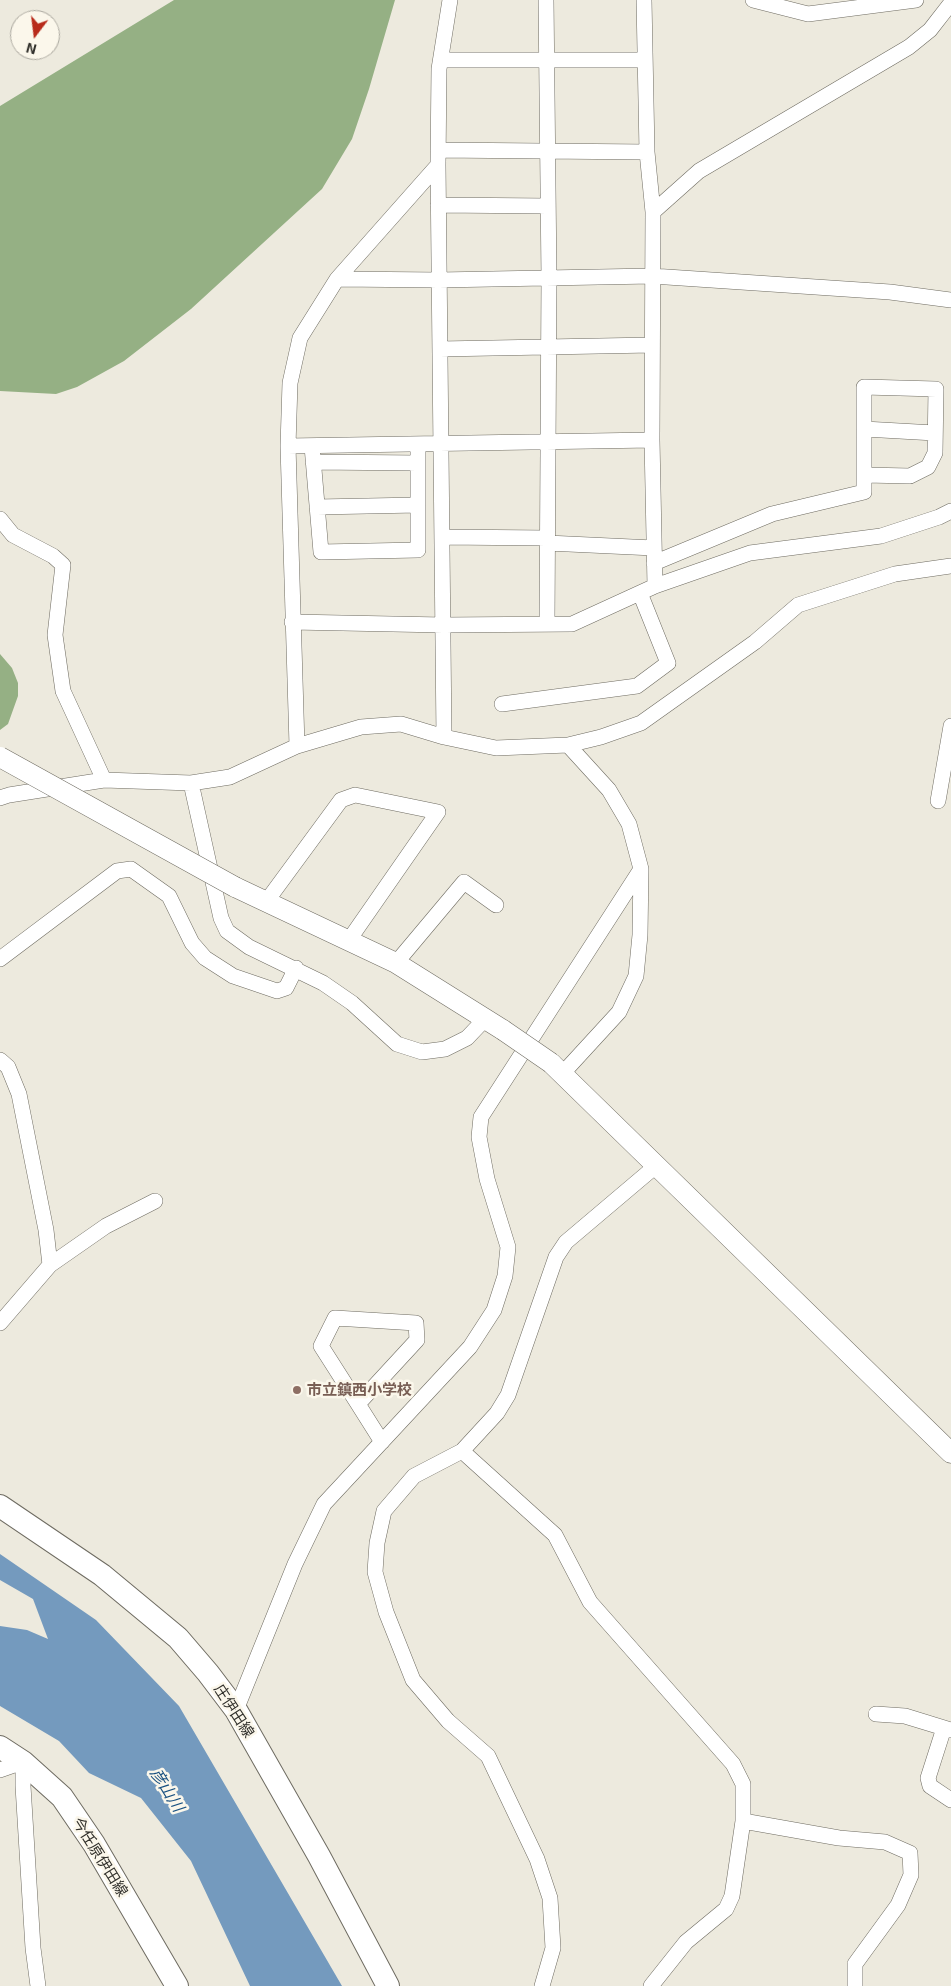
<!DOCTYPE html>
<meta charset="utf-8">
<style>
body{margin:0}
#map{position:relative;width:951px;height:1986px;overflow:hidden;background:#edeade;font-family:"Exo 2",sans-serif}
canvas{display:block}
.north{position:absolute;left:10px;top:10px;width:50px;height:50px;box-sizing:border-box;background:#fbf7eb;border:1px solid #aba89f;border-radius:50%;rotate:195deg;font-size:14px;font-weight:700;line-height:20px;text-align:center;color:#32312c}
.north::after{content:'';display:block;margin:auto;width:18px;height:22px;background:#b82b1b;clip-path:polygon(50% 0,100% 100%,50% 72%,0 100%)}
</style>
<div id="map">
<canvas width="951" height="1986"></canvas>
<div class="north">N</div>
</div>
<script>
const ctx = document.querySelector('canvas').getContext('2d');
ctx.lineJoin = 'round';
function paint(path, color) { ctx.fillStyle = color; ctx.fill(path, 'evenodd'); }
const poly = rows => new Path2D(rows.map(r => 'M' + r).join(''));
function stroke(path, color, width, dash) { ctx.strokeStyle = color; ctx.lineWidth = width; ctx.lineCap = dash ? 'butt' : 'round'; ctx.setLineDash(dash || []); ctx.stroke(path); }
function write(font, color, halo, rows, align = 'center') {
  ctx.font = font + ' "Exo 2","Noto Sans JP",sans-serif'; ctx.lineWidth = 5; ctx.setLineDash([]); ctx.textBaseline = 'middle'; ctx.strokeStyle = halo; ctx.fillStyle = color; for (const [text, x, y, turn = 0] of rows) {
    ctx.save(); ctx.translate(x, y); ctx.rotate((+turn || 0) * Math.PI / 180); ctx.textAlign = isNaN(turn) ? turn : align; if (halo) ctx.strokeText(text, 0, 0); ctx.fillText(text, 0, 0); ctx.restore();
  }
}
const forest = poly([
 [174,0,395,0,369,89,352,139,322,189,191,309,124,361,77,387,56,394,0,391,0,106],
 [0,654,12,668,18,683,18,696,8,724,0,730]
]);
const water = poly([
 [0,1554,96,1620,179,1706,342,1986,250,1986,191,1861,141,1798,89,1773,59,1741,0,1706,0,1626,27,1630,48,1639,33,1599,0,1580]
]);
const minor = poly([
 [546,0,549,278,547,624],
 [644,0,647,152,653,212,652,440,655,586],
 [753,0,808,14,916,0],
 [441,60,645,60],
 [438,150,647,152],
 [438,205,548,206],
 [653,212,699,171,909,47,930,30,951,3],
 [337,279,439,280,652,276,890,292,951,300],
 [440,349,652,345],
 [864,429,935,433],
 [288,446,652,440],
 [312,446,321,552,418,550,418,444],
 [313,462,418,463],
 [317,507,418,505],
 [0,519,13,535,53,556,63,565,55,635,63,691,104,780],
 [442,537,547,538],
 [547,543,654,548],
 [654,563,772,514,864,492,864,387,936,389,935,453,928,467,910,476,865,475],
 [292,622,443,625,572,624,655,586,750,553,881,536,939,517,951,511],
 [502,704,637,686,668,663,640,593],
 [444,737,438,165,439,69,450,0],
 [297,746,288,446,290,383,300,338,337,279,438,165],
 [191,783,221,918,227,931,249,947,323,983,352,1003,397,1044,422,1052,445,1049,467,1038,486,1018],
 [0,798,9,795,104,780,191,783,230,777,297,746,361,727,401,724,444,737,496,748,568,745,601,737,641,723,755,642,798,605,895,574,951,566],
 [938,801,951,726],
 [266,902,341,800,355,795,438,812,349,940],
 [0,959,117,871,131,869,169,896,192,943,205,958,233,976,277,991,286,988,296,968],
 [396,963,464,882,496,905],
 [0,1060,8,1067,19,1094,46,1230,50,1265],
 [563,1073,619,1012,636,976,640,935,641,869,629,824,609,790,568,745],
 [0,1323,50,1265,106,1226,155,1201],
 [358,1404,417,1340,416,1323,335,1318,321,1346,358,1404,382,1442],
 [462,1451,497,1413,508,1395,556,1257,566,1242,657,1165],
 [236,1710,295,1564,324,1504,470,1347,494,1310,505,1276,508,1247,487,1179,479,1137,481,1117,641,869],
 [876,1714,905,1716,951,1730],
 [944,1728,928,1778,930,1786,951,1800],
 [0,1770,23,1762,23,1786,33,1948,38,1986],
 [743,1821,839,1838,885,1842,910,1853,911,1875,898,1905,855,1964,855,1986],
 [542,1986,553,1948,550,1898,537,1859,488,1756,448,1721,413,1680,386,1612,375,1572,377,1543,384,1511,414,1476,462,1451,555,1535,590,1602,733,1764,743,1784,743,1821,732,1896,726,1909,686,1942,651,1986]
]);
const tertiary = poly([
 [235,887,396,963,503,1030],
 [551,1063,951,1453]
]);
const secondary = poly([
 [0,1506,102,1575,178,1638,208,1673,236,1710,319,1856,388,1986],
 [0,1747,23,1762,62,1797,94,1844,177,1986]
]);
const tertiaryBridge = poly([
 [0,757,235,887],
 [503,1030,551,1063]
]);
const markers = [
 [297,1390,5,"#8d6e63"]
];
const educationNames = [
 ["市立鎮西小学校",307,1390]
];
const streetNames = [
 ["庄伊田線",234,1711,57],
 ["今任原伊田線",100,1857,58]
];
const waterNames = [
 ["彦山川",167,1790,58]
];
paint(forest, '#95b084');
paint(water, '#749abe');
stroke(minor, '#6e6b61', 16);
stroke(tertiary, '#6e6b61', 21);
stroke(secondary, '#6e6b61', 24);
stroke(minor, '#fff', 15);
stroke(tertiary, '#fff', 20);
stroke(secondary, '#fff', 22);
stroke(tertiaryBridge, '#6e6b61', 21, []);
stroke(tertiaryBridge, '#fff', 20);
for (const [x, y, r, color] of markers) { const dot = new Path2D(); dot.arc(x, y, r, 0, 2 * Math.PI); ctx.fillStyle = color; ctx.fill(dot); stroke(dot, '#fbf7eb', 2); }
write('bold 15px', '#785e54', '#fbf7eb', educationNames, 'left');
write('15px', '#32312c', '#fbf7eb', streetNames);
write('italic 16px', '#185080', '#fbf7eb', waterNames);
</script>
